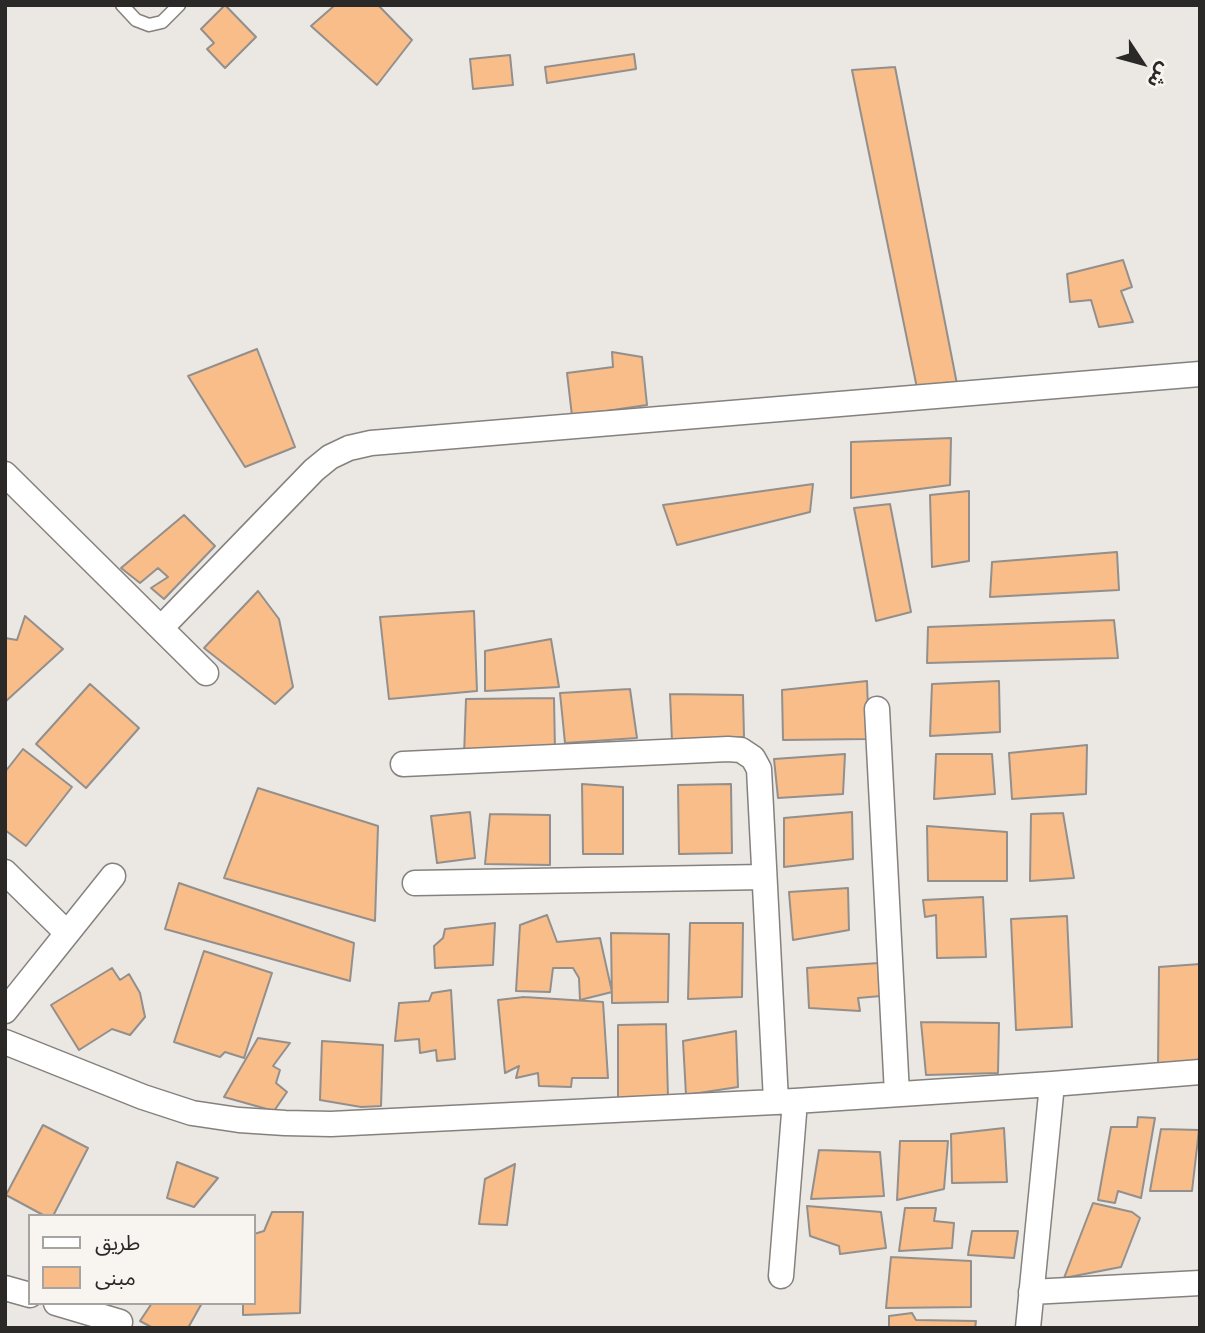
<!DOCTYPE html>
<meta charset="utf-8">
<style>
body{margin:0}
#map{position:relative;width:1205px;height:1333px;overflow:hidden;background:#ebe7e3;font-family:"Nunito Sans","Noto Sans Arabic",sans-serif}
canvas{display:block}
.frame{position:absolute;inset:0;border:7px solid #2b2928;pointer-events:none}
.legend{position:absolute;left:28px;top:1214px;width:228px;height:91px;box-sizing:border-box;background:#f8f4f0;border:2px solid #a6a3a0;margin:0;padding:9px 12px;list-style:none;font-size:21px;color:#2b2928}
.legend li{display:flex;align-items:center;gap:14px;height:35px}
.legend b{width:35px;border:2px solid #a6a3a0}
.north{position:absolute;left:1107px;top:28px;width:70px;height:70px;-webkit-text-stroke:5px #f8f4f0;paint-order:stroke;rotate:126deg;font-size:19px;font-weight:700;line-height:28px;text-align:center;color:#2b2928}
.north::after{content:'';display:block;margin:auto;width:24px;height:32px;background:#2b2928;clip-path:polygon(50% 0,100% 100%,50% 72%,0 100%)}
</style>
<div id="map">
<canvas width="1205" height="1333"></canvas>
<div class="frame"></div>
<ul class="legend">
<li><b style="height:9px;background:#fff"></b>طريق</li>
<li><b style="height:19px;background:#f8bd89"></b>مبنى</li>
</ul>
<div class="north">ش</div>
</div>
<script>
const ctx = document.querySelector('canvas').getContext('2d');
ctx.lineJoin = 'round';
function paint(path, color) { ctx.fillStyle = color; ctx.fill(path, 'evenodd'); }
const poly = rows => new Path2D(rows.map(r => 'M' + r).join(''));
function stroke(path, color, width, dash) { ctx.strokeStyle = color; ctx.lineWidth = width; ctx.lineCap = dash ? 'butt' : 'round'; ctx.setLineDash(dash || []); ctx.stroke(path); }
const building = poly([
 [225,5,256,37,225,68,207,49,214,43,201,29,225,5],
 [335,5,378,5,412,40,377,85,311,26,335,5],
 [634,54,636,69,547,83,545,67,634,54],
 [510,55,513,85,473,89,470,59,510,55],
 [895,67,957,384,917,388,852,70,895,67],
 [1123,260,1132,287,1121,291,1133,322,1099,327,1091,300,1070,302,1067,274,1123,260],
 [257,349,295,447,245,467,188,376,257,349],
 [612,352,642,357,647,405,572,416,567,373,613,367,612,352],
 [951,438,950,485,851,498,851,442,951,438],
 [813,484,810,512,677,545,663,505,813,484],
 [969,491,969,561,932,567,930,495,969,491],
 [890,504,911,612,876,621,854,508,890,504],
 [184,515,215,546,164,599,151,588,168,577,158,568,140,583,121,568,184,515],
 [1117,552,1119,590,990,597,992,562,1117,552],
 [258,591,279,619,293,687,275,704,204,648,258,591],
 [474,611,477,691,389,699,380,617,474,611],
 [25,616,63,649,5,702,5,638,17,640,25,616],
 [1114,620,1118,658,927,663,928,627,1114,620],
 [551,639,559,687,485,691,485,651,551,639],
 [867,681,869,739,783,740,782,690,867,681],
 [999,681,1000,732,930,736,932,684,999,681],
 [90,684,139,728,86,788,36,744,90,684],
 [630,689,637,738,565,743,560,693,630,689],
 [670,694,743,695,744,737,672,741,670,694],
 [554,698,555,751,464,756,466,699,554,698],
 [1087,745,1086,794,1012,799,1009,753,1087,745],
 [23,749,72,787,26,846,5,830,5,772,23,749],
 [845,754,843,794,778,798,774,759,845,754],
 [936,754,992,754,995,794,934,799,936,754],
 [582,784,623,787,623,854,583,854,582,784],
 [731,784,732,853,679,854,678,785,731,784],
 [258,788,378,826,375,921,224,878,258,788],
 [470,812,475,858,437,863,431,816,470,812],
 [852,812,853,859,784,867,784,818,852,812],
 [1063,813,1074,878,1030,881,1031,814,1063,813],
 [490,814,550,815,550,865,485,864,490,814],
 [927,826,1007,832,1007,881,928,881,927,826],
 [179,883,354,943,350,981,165,929,179,883],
 [848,888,849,930,793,940,789,892,848,888],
 [983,897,986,957,937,958,936,915,925,917,923,900,983,897],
 [547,915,557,942,600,938,612,992,580,1000,579,978,573,968,553,968,550,992,516,991,520,925,547,915],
 [1067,916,1072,1027,1016,1030,1011,919,1067,916],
 [495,923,493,965,435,968,434,946,443,938,445,929,495,923],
 [690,923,743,923,742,997,688,999,690,923],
 [611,933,669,934,668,1002,612,1003,611,933],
 [204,951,272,973,244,1058,225,1052,220,1057,174,1042,204,951],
 [879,963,881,996,858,998,860,1011,809,1008,807,968,879,963],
 [1200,964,1200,1062,1158,1067,1159,967,1200,964],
 [112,968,120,980,129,974,140,993,145,1017,130,1035,112,1029,79,1050,51,1005,112,968],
 [451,990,455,1059,437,1061,436,1050,420,1053,419,1039,395,1041,399,1003,429,1001,432,993,451,990],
 [524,997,603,1002,608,1078,572,1078,571,1087,539,1086,538,1073,516,1078,519,1066,505,1073,498,1000,524,997],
 [921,1022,999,1023,998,1073,926,1075,921,1022],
 [666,1024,668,1097,618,1103,618,1025,666,1024],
 [736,1031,738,1087,686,1095,683,1041,736,1031],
 [258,1038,290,1043,273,1066,280,1070,276,1083,287,1092,274,1111,224,1097,258,1038],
 [322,1041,383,1045,381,1106,361,1107,320,1100,322,1041],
 [1138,1117,1155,1118,1141,1198,1118,1191,1115,1203,1098,1200,1111,1127,1137,1127,1138,1117],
 [43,1125,88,1148,53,1216,45,1216,6,1195,43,1125],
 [1004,1128,1007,1182,952,1183,951,1134,1004,1128],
 [1161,1129,1199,1130,1192,1191,1150,1191,1161,1129],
 [900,1141,948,1141,944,1189,897,1200,900,1141],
 [819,1150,880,1152,884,1196,811,1199,819,1150],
 [177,1162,218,1178,194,1207,167,1198,177,1162],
 [515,1164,507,1225,479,1224,485,1179,515,1164],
 [1093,1203,1132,1212,1140,1218,1121,1267,1064,1278,1093,1203],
 [807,1206,881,1212,886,1248,840,1254,839,1246,810,1236,807,1206],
 [905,1208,936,1208,934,1221,954,1223,952,1248,899,1251,905,1208],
 [272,1212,303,1212,300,1313,243,1315,243,1303,254,1303,254,1234,264,1231,272,1212],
 [972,1231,1018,1231,1014,1258,968,1255,972,1231],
 [891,1257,971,1261,971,1307,886,1308,891,1257],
 [152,1303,202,1303,188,1328,153,1328,140,1321,152,1303],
 [912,1313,916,1320,976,1321,975,1328,889,1328,889,1316,912,1313]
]);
const lane = poly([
 [122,5,136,20,149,25,162,22,179,5]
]);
const street = poly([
 [5,474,206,673],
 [161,628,314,470,330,457,349,448,371,443,1200,374],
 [877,709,897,1094],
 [403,764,728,749,741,750,753,758,759,769,776,1101],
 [5,872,67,933],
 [415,883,764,877],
 [5,1011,113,876],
 [5,1042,143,1097,192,1113,239,1120,285,1123,331,1124,795,1101,1052,1084,1200,1072],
 [781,1276,795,1101],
 [5,1288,30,1295],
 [1031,1292,1200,1283],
 [56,1303,120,1322],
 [1028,1328,1052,1084]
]);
paint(building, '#f8bd89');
stroke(building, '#938f8c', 2);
stroke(lane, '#85817e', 15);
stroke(street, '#85817e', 27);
stroke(lane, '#fff', 12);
stroke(street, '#fff', 24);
</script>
